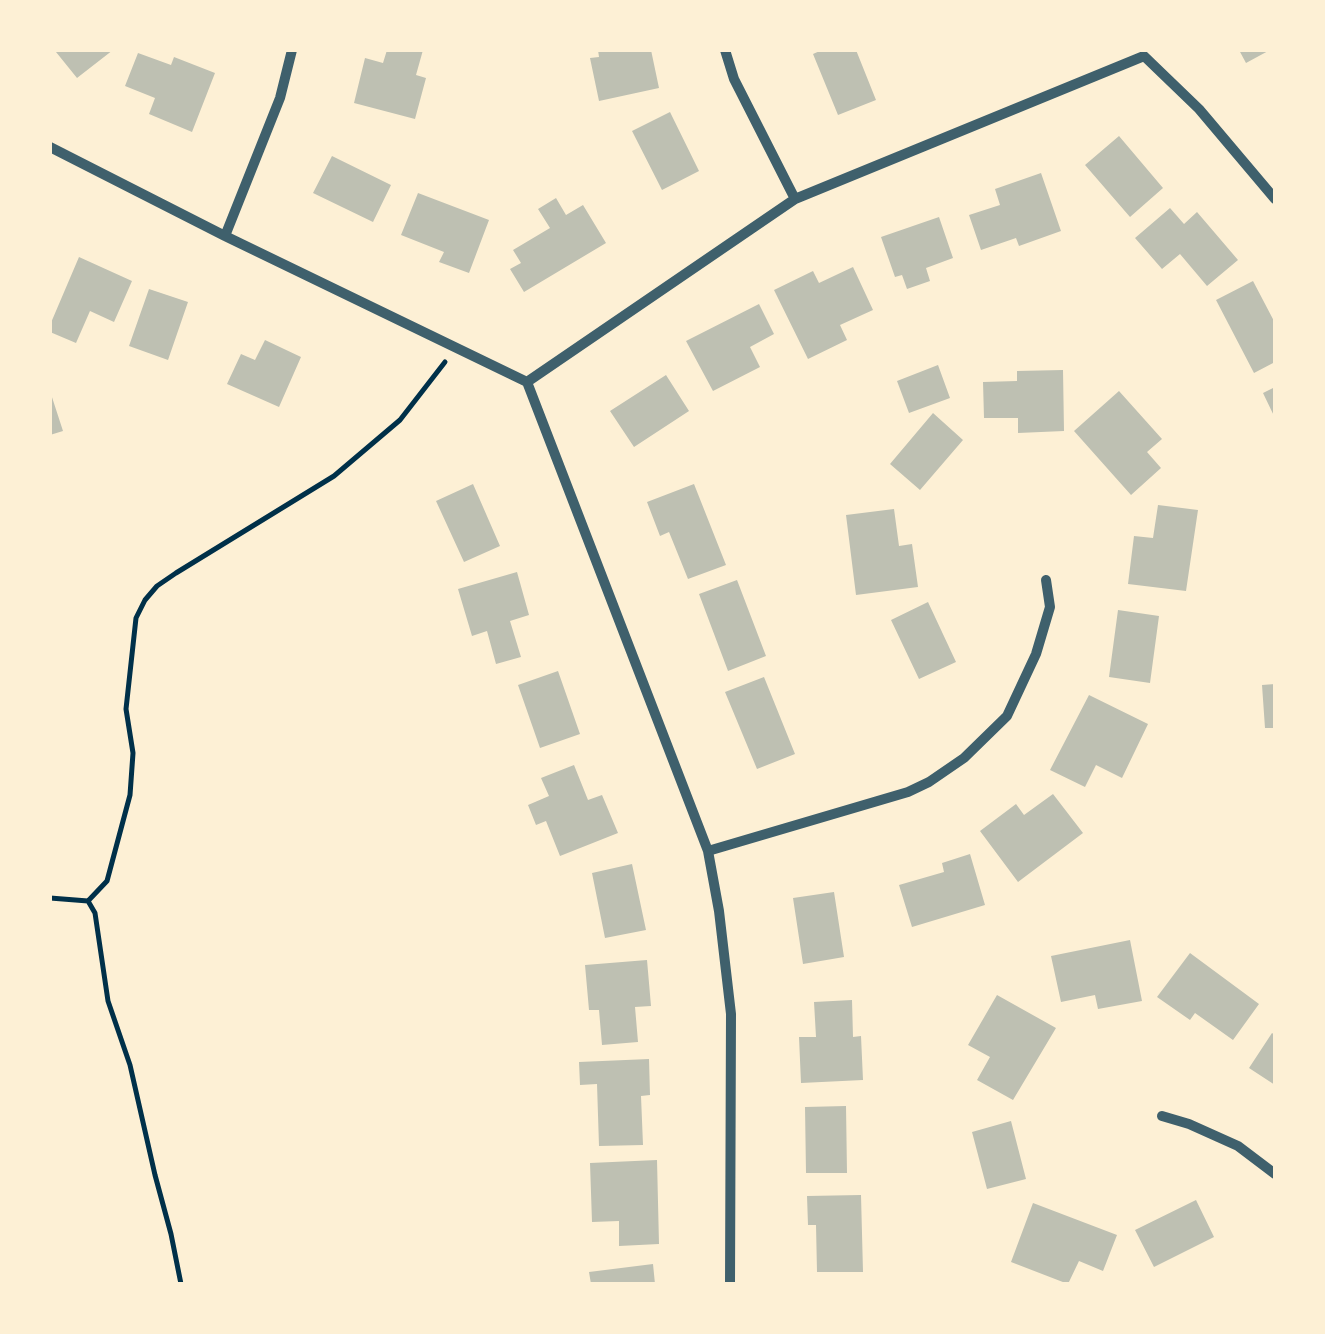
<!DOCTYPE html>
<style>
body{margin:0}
#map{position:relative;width:1325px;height:1334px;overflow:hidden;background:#fdf0d5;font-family:Jost,sans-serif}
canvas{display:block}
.frame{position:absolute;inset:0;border:52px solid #fdf0d5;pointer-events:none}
</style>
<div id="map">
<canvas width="1325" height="1334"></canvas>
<div class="frame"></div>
</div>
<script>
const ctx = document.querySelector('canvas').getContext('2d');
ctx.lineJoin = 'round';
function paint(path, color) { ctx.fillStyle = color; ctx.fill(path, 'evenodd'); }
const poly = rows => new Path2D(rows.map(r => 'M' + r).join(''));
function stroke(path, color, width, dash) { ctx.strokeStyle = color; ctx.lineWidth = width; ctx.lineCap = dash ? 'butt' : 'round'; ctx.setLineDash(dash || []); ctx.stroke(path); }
const building = poly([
 [58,50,113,50,77,78,56,52],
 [387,50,423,50,416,75,426,78,415,119,354,103,365,58,383,63],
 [598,50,651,50,659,88,599,101,590,58,599,57],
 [822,50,856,50,876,100,838,115,813,54],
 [1239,50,1270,50,1246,63],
 [138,53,171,65,174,57,215,73,192,132,149,114,155,98,125,86],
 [670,112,699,171,662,190,632,131],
 [1119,136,1163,188,1130,217,1085,165],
 [332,156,391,185,373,222,313,193],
 [1041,173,1061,231,1019,246,1016,238,981,250,969,215,1000,205,995,189],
 [418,193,489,220,469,273,439,262,444,252,401,235],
 [556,198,566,215,583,205,606,243,524,292,510,269,521,263,513,250,550,228,538,209],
 [1170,208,1184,224,1197,212,1238,260,1207,286,1180,254,1162,269,1135,238],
 [939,217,953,258,926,268,930,281,907,289,902,275,895,277,881,237],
 [79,257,132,281,114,322,90,311,76,343,50,332,50,325],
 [853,267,873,310,840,325,847,340,808,359,774,290,813,271,819,283],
 [1253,281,1275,323,1275,362,1254,373,1216,300],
 [149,289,188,302,168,360,129,346],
 [759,304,774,334,750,347,760,367,713,391,686,341],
 [265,340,301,357,279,407,227,384,241,354,255,360],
 [938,365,950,398,909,413,897,381],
 [1063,370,1064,431,1018,433,1018,418,984,418,983,382,1017,381,1017,371],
 [666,375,689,411,634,447,610,411],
 [1275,387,1275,418,1263,393],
 [50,391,63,431,50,435],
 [1119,391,1162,439,1147,452,1161,468,1131,495,1074,431],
 [933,413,963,440,920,490,890,464],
 [473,484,500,546,464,562,436,501],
 [694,484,726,565,688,579,669,532,660,536,647,502],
 [1158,505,1198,510,1186,591,1128,584,1134,536,1153,538],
 [894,509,899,546,912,544,918,587,856,595,846,515],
 [517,572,529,615,510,621,521,657,496,664,487,631,472,636,458,589],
 [737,580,766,656,728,671,699,594],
 [928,602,956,662,919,679,891,620],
 [1118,610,1159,616,1150,683,1109,677],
 [558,671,580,734,540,748,518,685],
 [764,677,795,754,757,769,725,692],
 [1275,684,1275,728,1265,728,1262,685],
 [1089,695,1148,724,1122,778,1096,765,1085,787,1050,770],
 [574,765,588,800,602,795,618,833,560,856,546,821,536,825,528,805,549,796,541,778],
 [1053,794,1083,833,1018,882,980,831,1016,804,1024,815],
 [970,854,985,905,912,927,899,885,944,872,942,863],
 [632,864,646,930,605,938,592,873],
 [834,892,844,957,803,964,793,898],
 [1130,940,1142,1001,1098,1009,1095,995,1061,1002,1051,956],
 [1190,953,1259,1004,1233,1040,1195,1013,1190,1020,1157,997],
 [647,960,651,1006,635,1007,638,1042,602,1045,599,1010,589,1010,585,965],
 [997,995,1056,1028,1013,1100,977,1080,990,1057,968,1045],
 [852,1000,853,1037,861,1036,863,1080,801,1083,799,1037,816,1037,814,1002],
 [1272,1033,1275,1035,1275,1085,1249,1068],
 [649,1059,650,1095,641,1096,643,1145,599,1146,597,1084,580,1085,579,1062],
 [846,1106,847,1173,806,1173,805,1107],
 [1011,1121,1026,1179,987,1189,972,1132],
 [657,1160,659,1244,619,1246,619,1221,592,1222,590,1163],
 [861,1195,863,1272,817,1272,816,1225,808,1225,807,1196],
 [1196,1200,1214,1237,1154,1267,1135,1230],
 [1033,1203,1117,1235,1103,1271,1079,1261,1068,1284,1011,1262],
 [653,1264,655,1284,591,1284,589,1272]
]);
const path = poly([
 [50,898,88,901],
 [88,901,107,881,130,795,133,753,126,709,136,618,145,600,157,586,176,573,334,476,400,420,445,362],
 [88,901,95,913,108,1001,130,1065,155,1175,171,1234,181,1284]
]);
const minor = poly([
 [725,50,734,79,795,199],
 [1144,56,1199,109,1275,199],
 [50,147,225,236,527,382,708,851,719,911,731,1014,730,1284],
 [225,236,280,98,292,50],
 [527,382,795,199,1144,56],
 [708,851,908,792,929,782,964,758,1007,716,1036,654,1050,607,1046,580],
 [1162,1116,1189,1124,1238,1146,1275,1174]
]);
paint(building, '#bec0b2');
stroke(path, '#003049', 5);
stroke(minor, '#3f606c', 10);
</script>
